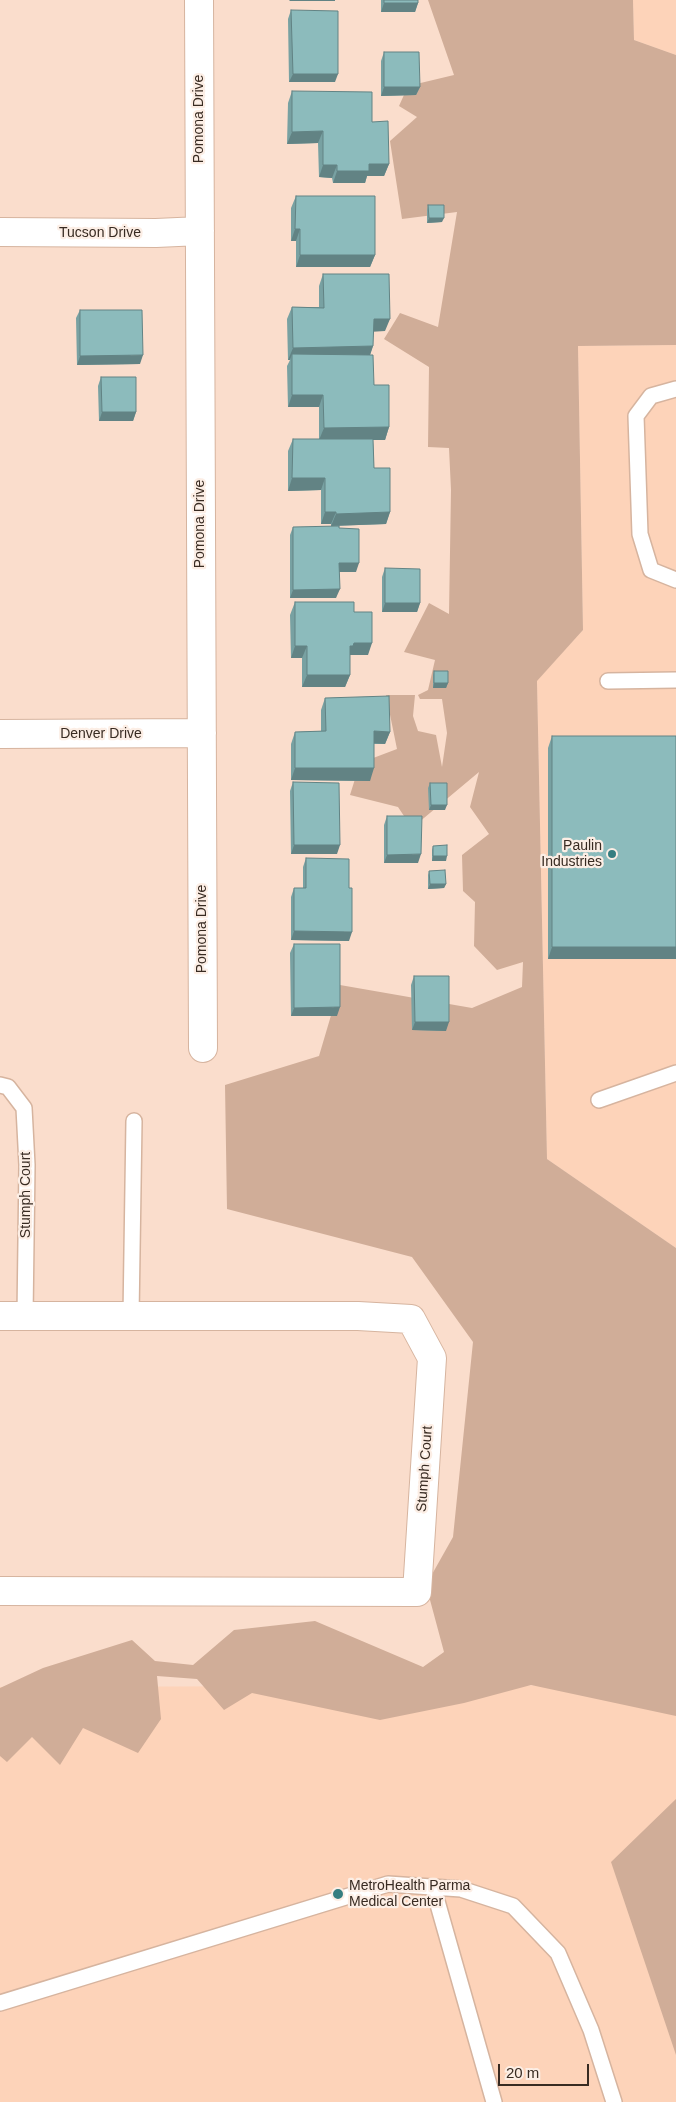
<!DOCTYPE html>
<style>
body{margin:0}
#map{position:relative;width:676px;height:2102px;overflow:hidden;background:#faddcc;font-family:Helvetica,sans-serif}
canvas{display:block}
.scale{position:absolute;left:498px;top:2064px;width:91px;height:22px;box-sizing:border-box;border:2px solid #382b22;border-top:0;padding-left:6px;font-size:15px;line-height:18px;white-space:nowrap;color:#382b22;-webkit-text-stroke:4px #fceee5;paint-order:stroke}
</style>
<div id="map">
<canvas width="676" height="2102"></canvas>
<div class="scale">20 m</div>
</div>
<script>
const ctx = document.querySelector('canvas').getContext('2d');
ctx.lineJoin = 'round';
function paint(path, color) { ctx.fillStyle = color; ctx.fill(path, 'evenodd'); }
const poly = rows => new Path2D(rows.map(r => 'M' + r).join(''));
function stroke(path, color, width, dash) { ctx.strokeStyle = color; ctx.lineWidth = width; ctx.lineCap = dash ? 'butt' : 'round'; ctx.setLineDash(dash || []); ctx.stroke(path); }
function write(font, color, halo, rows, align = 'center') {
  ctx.font = font + ' Helvetica,sans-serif'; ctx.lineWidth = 4.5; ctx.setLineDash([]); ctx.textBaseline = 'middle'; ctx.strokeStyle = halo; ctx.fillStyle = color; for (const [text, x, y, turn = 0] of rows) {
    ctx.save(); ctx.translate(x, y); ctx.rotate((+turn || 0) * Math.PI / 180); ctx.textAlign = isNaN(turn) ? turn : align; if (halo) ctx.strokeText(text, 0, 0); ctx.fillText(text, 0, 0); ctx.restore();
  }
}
const built = poly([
 [633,0,676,0,676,55,634,40],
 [676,345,676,1248,547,1159,537,680,583,630,578,346],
 [676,1685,676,2102,0,2102,0,1687]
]);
const green = poly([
 [428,0,633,0,634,40,676,55,676,345,578,346,583,630,537,681,547,1159,676,1248,676,1716,531,1685,464,1703,380,1720,252,1693,224,1710,197,1679,157,1676,161,1719,138,1753,83,1728,60,1765,32,1737,7,1762,0,1756,0,1688,43,1668,132,1640,155,1661,193,1665,234,1630,315,1621,423,1667,444,1652,426,1585,453,1537,473,1342,412,1257,227,1209,225,1085,319,1056,340,985,472,1008,522,987,523,962,497,970,474,946,475,902,463,891,462,855,489,834,470,807,479,772,412,828,398,807,350,795,360,763,397,749,386,695,415,695,413,716,418,731,436,735,442,767,447,733,442,699,420,699,418,695,428,690,435,660,404,652,429,603,449,614,451,490,449,448,428,447,429,367,384,339,400,313,438,327,457,212,402,219,390,141,417,117,399,106,408,86,454,75],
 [676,1799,676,2055,611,1862]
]);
const lane = poly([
 [676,389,651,396,636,416,640,534,651,570,676,580],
 [608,681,676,680],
 [0,1085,8,1087,24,1108,27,1165,25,1316],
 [599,1100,676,1073],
 [131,1316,134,1121],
 [433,1887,494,2102],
 [0,2003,388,1884,461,1889,513,1906,558,1953,591,2030,614,2102]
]);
const street = poly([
 [199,0,203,1048],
 [0,232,156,233,200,231],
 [0,734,202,733],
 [0,1316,358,1316,411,1319,432,1358,417,1592,0,1591]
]);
const wall = poly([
 [381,0,418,0,418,3,415,12,381,12],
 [291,10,335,82,289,82,288,19],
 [384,52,420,87,416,95,381,96,381,61],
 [292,91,372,122,389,164,384,176,367,176,365,183,333,183,332,178,319,177,318,143,287,144,288,103],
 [296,196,375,255,370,267,296,267,296,241,291,241,291,208],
 [428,205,442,222,427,223,427,210],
 [323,274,385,331,373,331,373,346,370,355,374,385,389,427,385,440,373,440,374,468,390,512,386,524,331,526,331,524,321,524,321,490,288,491,288,451,293,439,319,439,319,407,288,407,287,366,290,360,288,360,287,319,292,307,319,307,319,286],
 [80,310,140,364,77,365,76,318],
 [101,377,136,412,133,421,99,421,98,386],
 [293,527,339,528,356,572,339,572,336,598,290,598,290,535],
 [385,568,420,603,417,612,382,612,382,577],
 [295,602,354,612,368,655,350,655,350,675,345,687,302,687,302,658,291,658,290,615],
 [434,671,448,683,446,688,433,688,433,675],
 [325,698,390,732,385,744,374,744,370,781,291,780,291,744,295,732,321,731,321,710],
 [552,736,676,736,676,959,548,959,548,748],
 [293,782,337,854,291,854,290,791],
 [430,783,445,810,429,810,428,788],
 [387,816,418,863,384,863,384,825],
 [433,846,446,861,432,861,432,850],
 [306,858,349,941,291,940,291,897,294,888,303,888,303,867],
 [429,871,446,884,444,888,428,889,428,875],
 [294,944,337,1016,291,1016,290,953],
 [414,976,446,1031,412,1030,411,985]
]);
const shadedWall = poly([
 [290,0,335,0,335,1,289,1],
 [384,3,418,3,415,12,381,12],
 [293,74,338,74,335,82,289,82],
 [384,87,420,87,416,95,381,96],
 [323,131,318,143,287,144,292,132],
 [369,164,389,164,384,176,367,176,365,183,333,183,337,171],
 [323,165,337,165,332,178,319,177],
 [429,218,444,218,442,222,427,223],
 [295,229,300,229,296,241,291,241],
 [300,255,375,255,370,267,296,267],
 [374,319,390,319,385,331,369,332],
 [373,346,369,358,292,354,290,360,288,360,293,348],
 [143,355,140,364,77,365,80,356],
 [292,395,323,395,319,407,288,407],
 [102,412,136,412,133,421,99,421],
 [389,427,385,440,319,440,324,428],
 [292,478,325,478,321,490,288,491],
 [325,512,336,512,331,524,321,524],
 [390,512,386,524,331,526,336,514],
 [339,563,359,563,356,572,336,572],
 [340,589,336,598,290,598,293,590],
 [385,603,420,603,417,612,382,612],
 [354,643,372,643,368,655,350,655,350,646],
 [295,646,307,646,302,658,291,658],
 [307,675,350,675,345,687,302,687],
 [434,683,448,683,446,688,433,688],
 [374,731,390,732,385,744,370,743],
 [295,768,374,768,370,781,291,780],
 [431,805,447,805,445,810,429,810],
 [294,845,340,845,337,854,291,854],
 [421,854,418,863,384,863,387,855],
 [433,856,447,856,446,861,432,861],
 [430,884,446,884,444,888,428,889],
 [294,931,352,932,349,941,291,940],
 [552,947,676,947,676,959,548,959],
 [340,1007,337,1016,291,1016,294,1008],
 [415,1022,449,1022,446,1031,412,1030]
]);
const building = poly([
 [384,0,418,0,418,3,384,3,384,0],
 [291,10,338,11,338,74,293,74,291,10],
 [384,52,419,52,420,87,384,87,384,52],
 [292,91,372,92,372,122,388,121,389,164,369,164,369,171,337,171,337,165,323,165,323,131,292,132,292,91],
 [296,196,375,196,375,255,300,255,300,229,295,229,296,196],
 [428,205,444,205,444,218,429,218,428,205],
 [323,274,389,274,390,319,374,319,373,346,293,348,292,307,324,308,323,274],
 [80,310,142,310,143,355,80,356,80,310],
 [292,354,373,355,374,385,389,385,389,427,324,428,323,395,292,395,292,354],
 [101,377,136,377,136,412,102,412,101,377],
 [293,439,373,439,374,468,390,468,390,512,336,514,336,512,325,512,325,478,292,478,293,439],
 [339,526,339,528,359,529,359,563,339,563,340,589,293,590,293,527,339,526],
 [385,568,420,569,420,603,385,603,385,568],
 [295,602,354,602,354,612,372,612,372,643,354,643,353,646,350,646,350,675,307,675,307,646,295,646,295,602],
 [434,671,448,671,448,683,434,683,434,671],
 [389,696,390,732,374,731,374,768,295,768,295,732,326,731,325,698,389,696],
 [552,736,676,736,676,947,552,947,552,736],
 [293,782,339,783,340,845,294,845,293,782],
 [430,783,447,783,447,805,431,805,430,783],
 [387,816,422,816,421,854,387,855,387,816],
 [447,845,447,856,433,856,433,846,447,845],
 [306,858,349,859,349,888,352,888,352,932,294,931,294,888,306,888,306,858],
 [445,870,446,884,430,884,429,871,445,870],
 [294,944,340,944,340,1007,294,1008,294,944],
 [414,976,449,976,449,1022,415,1022,414,976]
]);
const markers = [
 [612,854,5,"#357e81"],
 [338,1894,6,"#357e81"]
];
const streetNames = [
 ["Pomona Drive",199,119,-90],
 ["Tucson Drive",100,233],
 ["Pomona Drive",200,524,-90],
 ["Denver Drive",101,734],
 ["Pomona Drive",202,929,-90],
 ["Stumph Court",26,1195,-90],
 ["Stumph Court",425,1469,-86]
];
const poiNames = [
 ["Paulin",602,846],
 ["Industries",602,862],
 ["MetroHealth Parma",349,1886,"left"],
 ["Medical Center",349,1902,"left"]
];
paint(built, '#fdd3b9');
paint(green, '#d0ad98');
stroke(lane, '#d6b49f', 18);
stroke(street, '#d6b49f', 30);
stroke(lane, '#fff', 15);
stroke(street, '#fff', 28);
paint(wall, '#78a1a2');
paint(shadedWall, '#628384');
paint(building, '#8cbbbc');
stroke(building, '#628384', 1);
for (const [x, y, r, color] of markers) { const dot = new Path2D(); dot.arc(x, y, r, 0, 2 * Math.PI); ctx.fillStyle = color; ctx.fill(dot); stroke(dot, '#fceee5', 2); }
write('14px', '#382b22', '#fceee5', streetNames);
write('14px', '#382b22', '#fceee5', poiNames, 'right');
</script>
